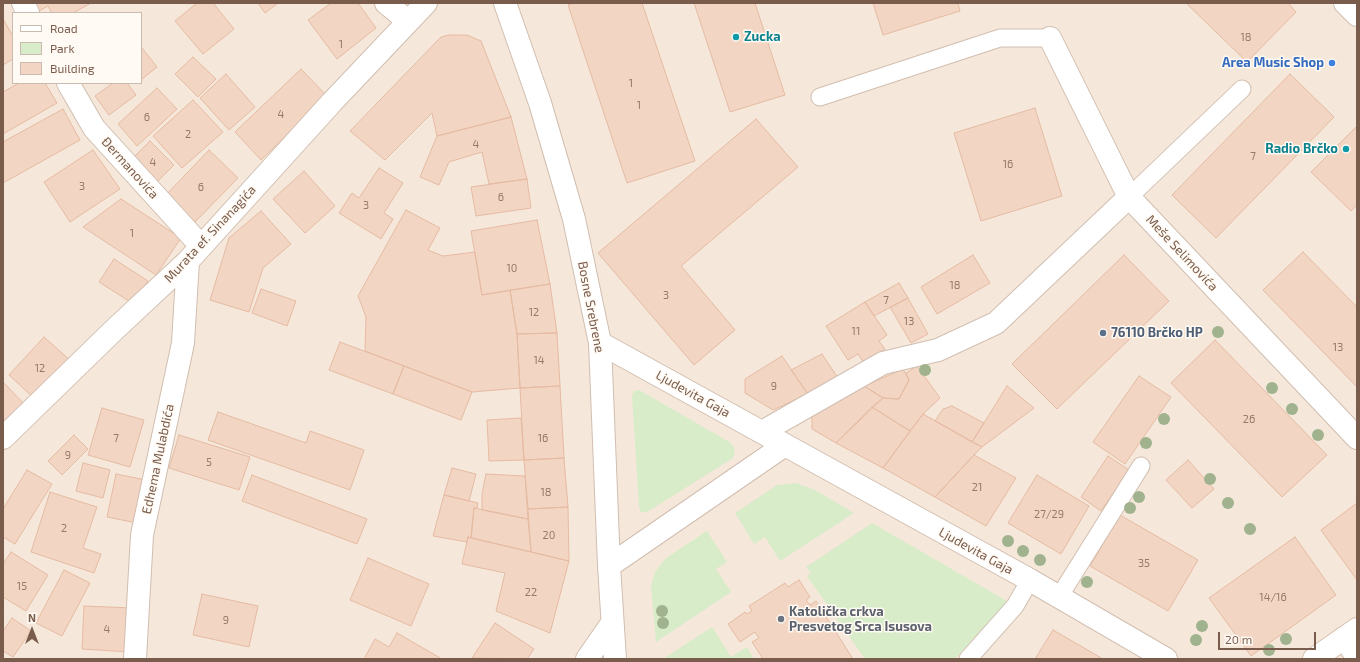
<!DOCTYPE html>
<meta charset="utf-8">
<style>
body{margin:0}
#map{position:relative;width:1360px;height:662px;overflow:hidden;background:#fdf6ec;font-family:"Exo 2",sans-serif}
canvas{display:block}
.frame{position:absolute;inset:0;border:4px solid #7a5c4d;pointer-events:none}
.legend{position:absolute;left:12px;top:12px;width:130px;height:72px;box-sizing:border-box;background:#fffaf3;border:1px solid #cabbb1;margin:0;padding:5px 7px;list-style:none;font-size:12px;color:#7a5c4d}
.legend li{display:flex;align-items:center;gap:8px;height:20px}
.legend b{width:20px;border:1px solid #cabbb1}
.north{position:absolute;left:12px;top:610px;width:40px;height:40px;-webkit-text-stroke:3px #fffaf3;paint-order:stroke;rotate:0deg;font-size:11px;font-weight:700;line-height:16px;text-align:center;color:#7a5c4d}
.north::after{content:'';display:block;margin:auto;width:14px;height:18px;background:#7a5c4d;clip-path:polygon(50% 0,100% 100%,50% 72%,0 100%)}
.scale{position:absolute;left:1218px;top:632px;width:98px;height:18px;box-sizing:border-box;border:2px solid #7a5c4d;border-top:0;padding-left:5px;font-size:12px;line-height:14px;white-space:nowrap;color:#7a5c4d;-webkit-text-stroke:3px #fffaf3;paint-order:stroke}
</style>
<div id="map">
<canvas width="1360" height="662"></canvas>
<div class="frame"></div>
<ul class="legend">
<li><b style="height:5px;background:#fff"></b>Road</li>
<li><b style="height:11px;background:#d8ecc9"></b>Park</li>
<li><b style="height:11px;background:#f3d5c3"></b>Building</li>
</ul>
<div class="north">N</div>
<div class="scale">20 m</div>
</div>
<script>
const ctx = document.querySelector('canvas').getContext('2d');
ctx.lineJoin = 'round';
function paint(path, color) { ctx.fillStyle = color; ctx.fill(path, 'evenodd'); }
const poly = rows => new Path2D(rows.map(r => 'M' + r).join(''));
function stroke(path, color, width, dash) { ctx.strokeStyle = color; ctx.lineWidth = width; ctx.lineCap = dash ? 'butt' : 'round'; ctx.setLineDash(dash || []); ctx.stroke(path); }
function write(font, color, halo, rows, align = 'center') {
  ctx.font = font + ' "Exo 2",sans-serif'; ctx.lineWidth = 3; ctx.setLineDash([]); ctx.textBaseline = 'middle'; ctx.strokeStyle = halo; ctx.fillStyle = color; for (const [text, x, y, turn = 0] of rows) {
    ctx.save(); ctx.translate(x, y); ctx.rotate((+turn || 0) * Math.PI / 180); ctx.textAlign = isNaN(turn) ? turn : align; if (halo) ctx.strokeText(text, 0, 0); ctx.fillText(text, 0, 0); ctx.restore();
  }
}
const residential = poly([
 [3,3,1357,3,1357,659,3,659],
 [13,13,141,13,141,83,13,83]
]);
const green = poly([
 [639,390,731,443,735,450,733,458,647,512,641,512,639,507,632,396,634,391],
 [796,483,815,490,854,513,780,561,765,537,754,544,735,513,777,485],
 [872,523,1007,601,955,659,865,659,807,576,811,573,806,567],
 [707,531,727,562,716,569,731,592,656,642,651,586,655,572,665,559],
 [712,627,731,657,747,647,754,659,663,659]
]);
const building = poly([
 [34,3,91,3,73,13,52,13,48,6,39,11,34,3],
 [197,3,213,3,234,29,203,54,175,21,197,3],
 [258,3,278,3,265,13,258,3],
 [331,3,358,3,376,28,337,59,308,20,331,3],
 [574,3,642,3,695,161,627,183,568,5,574,3],
 [694,3,755,3,785,95,730,112,694,3],
 [873,3,958,3,960,11,883,35,873,3],
 [1186,3,1288,3,1296,12,1247,62,1186,3],
 [3,19,13,36,13,59,3,65,3,19],
 [449,35,467,35,481,41,511,117,437,136,432,113,385,160,350,131,441,37,449,35],
 [142,48,157,67,141,80,141,49,142,48],
 [193,57,216,79,198,97,175,74,193,57],
 [301,69,327,96,261,160,235,132,301,69],
 [226,74,255,107,229,130,200,98,226,74],
 [1290,74,1334,117,1216,238,1172,195,1290,74],
 [19,83,45,83,57,103,3,134,3,92,19,83],
 [113,83,127,83,136,95,109,115,95,96,113,83],
 [157,88,177,109,137,146,118,124,157,88],
 [193,100,223,132,182,168,153,136,193,100],
 [1035,108,1062,196,981,221,954,133,1035,108],
 [63,109,80,140,3,183,3,142,63,109],
 [511,117,527,179,489,184,482,152,449,162,439,185,420,177,437,136,511,117],
 [756,119,798,167,681,266,735,330,694,365,598,253,756,119],
 [1357,126,1357,205,1351,211,1311,172,1357,126],
 [150,141,174,165,156,183,131,160,150,141],
 [93,150,120,189,70,222,44,182,93,150],
 [209,150,238,178,193,224,164,197,209,150],
 [379,168,403,183,384,213,393,219,381,239,339,213,352,193,359,198,379,168],
 [304,171,335,206,305,233,273,199,304,171],
 [527,179,531,208,476,216,471,187,527,179],
 [121,199,181,238,156,275,83,227,121,199],
 [406,210,440,228,428,250,443,256,475,252,482,295,510,290,517,334,520,388,472,392,365,351,366,317,358,296,406,210],
 [261,211,291,244,263,268,249,312,210,300,229,238,261,211],
 [537,220,550,284,482,295,471,231,537,220],
 [1303,252,1357,307,1357,387,1263,290,1303,252],
 [973,255,990,283,937,314,921,287,973,255],
 [1124,255,1169,301,1057,409,1012,364,1124,255],
 [114,259,148,281,132,303,99,282,114,259],
 [899,283,908,298,874,316,865,302,899,283],
 [550,284,557,333,517,334,510,290,550,284],
 [261,289,296,301,287,326,252,313,261,289],
 [908,298,928,334,911,343,890,307,908,298],
 [865,302,887,335,879,341,885,349,864,363,858,354,848,360,826,326,865,302],
 [557,333,560,386,520,388,517,334,557,333],
 [44,337,71,361,36,400,9,375,44,337],
 [1215,340,1327,455,1282,497,1171,383,1215,340],
 [340,342,404,366,393,394,329,370,340,342],
 [822,354,838,378,808,394,791,370,822,354],
 [782,356,808,394,773,410,745,393,745,379,782,356],
 [404,366,472,392,461,420,393,394,404,366],
 [917,366,940,398,923,414,910,431,872,407,883,398,899,399,909,380,906,373,917,366],
 [903,369,909,380,899,399,883,398,864,386,903,369],
 [1139,376,1171,397,1125,464,1093,442,1139,376],
 [3,382,26,406,3,428,3,382],
 [560,386,564,458,524,460,520,388,560,386],
 [864,386,883,398,836,443,812,429,812,413,864,386],
 [1007,386,1034,408,982,447,972,442,1007,386],
 [952,406,984,423,972,442,935,421,943,409,952,406],
 [872,407,910,431,883,468,836,443,872,407],
 [102,408,144,420,130,467,88,455,102,408],
 [218,412,306,443,310,431,364,450,350,490,208,440,218,412],
 [923,414,982,447,974,455,935,497,883,468,923,414],
 [521,418,524,460,489,461,487,420,521,418],
 [74,435,88,449,62,475,48,461,74,435],
 [179,435,250,457,239,490,169,468,179,435],
 [974,455,1016,478,986,526,935,497,974,455],
 [1108,456,1129,470,1101,511,1081,497,1108,456],
 [564,458,568,507,528,509,524,460,564,458],
 [1188,460,1214,489,1192,508,1166,480,1188,460],
 [83,463,110,470,103,498,76,491,83,463],
 [452,468,476,474,469,501,444,495,452,468],
 [27,470,52,484,15,544,3,537,3,509,27,470],
 [116,474,146,480,137,523,107,517,116,474],
 [486,474,525,476,528,519,482,510,482,494,486,474],
 [252,475,367,519,357,544,242,501,252,475],
 [1037,475,1089,506,1061,554,1008,523,1037,475],
 [50,492,97,507,83,548,101,554,94,573,31,552,50,492],
 [444,495,478,503,477,508,474,508,471,538,468,537,467,542,433,536,444,495],
 [1357,503,1357,580,1321,530,1357,503],
 [568,507,569,561,531,552,528,509,568,507],
 [474,508,528,519,531,552,471,538,474,508],
 [1120,515,1198,560,1168,611,1090,566,1120,515],
 [468,537,569,561,550,633,496,611,505,573,462,564,468,537],
 [1295,537,1336,595,1251,656,1209,598,1295,537],
 [11,552,48,575,26,611,3,597,3,564,11,552],
 [368,558,429,584,411,626,350,600,368,558],
 [64,570,90,583,62,636,36,623,64,570],
 [799,580,810,597,806,600,810,605,816,601,853,659,763,659,752,642,759,638,755,632,740,642,728,624,745,612,747,614,752,611,749,606,785,583,788,587,799,580],
 [202,594,258,606,249,647,193,635,202,594],
 [84,606,132,608,130,652,82,649,84,606],
 [12,618,31,631,13,657,3,651,3,631,12,618],
 [495,623,534,649,527,659,472,658,495,623],
 [1053,630,1103,659,1035,659,1053,630],
 [397,633,442,659,364,659,375,639,389,647,397,633]
]);
const service = poly([
 [820,97,1000,38,1050,38],
 [1129,197,1242,89],
 [1059,597,1141,466],
 [968,659,1015,606,1030,580]
]);
const minor = poly([
 [23,3,28,13],
 [386,3,408,21],
 [505,3,540,103,574,219,600,343,609,566,615,659],
 [1345,3,1357,15],
 [1050,38,1129,197,1357,438],
 [68,83,94,128,201,246],
 [600,343,1030,580,1166,659],
 [762,432,883,363,938,350,996,323,1129,197],
 [3,438,114,330,188,261,333,101,426,3],
 [609,566,785,445],
 [1344,638,1357,657],
 [135,659,142,535,183,343,188,261],
 [587,659,612,623]
]);
const secondary = poly([
 [1314,659,1357,629]
]);
const trees = [
 [1218,332],
 [925,370],
 [1272,388],
 [1292,409],
 [1164,419],
 [1318,435],
 [1146,443],
 [1210,479],
 [1139,497],
 [1228,503],
 [1130,508],
 [1250,529],
 [1008,541],
 [1023,551],
 [1040,560],
 [1087,582],
 [662,611],
 [663,623],
 [1202,626],
 [1286,639],
 [1196,640],
 [1269,650]
];
const markers = [
 [736,37,4,"#0f9aa8"],
 [1332,63,4,"#3f7fe0"],
 [1346,149,4,"#0f9aa8"],
 [1103,333,4,"#5c6f8a"],
 [781,619,4,"#6b7280"]
];
const numberNames = [
 ["18",1246,37],
 ["1",341,44],
 ["1",631,83],
 ["1",639,105],
 ["4",281,114],
 ["6",147,117],
 ["2",188,134],
 ["4",476,144],
 ["7",1253,156],
 ["4",153,162],
 ["16",1008,164],
 ["3",82,186],
 ["6",201,187],
 ["6",501,197],
 ["3",366,205],
 ["1",132,233],
 ["10",512,268],
 ["18",955,285],
 ["3",666,295],
 ["7",886,300],
 ["12",534,312],
 ["13",909,321],
 ["11",856,331],
 ["13",1338,347],
 ["14",539,360],
 ["12",40,368],
 ["9",774,386],
 ["26",1249,419],
 ["7",116,438],
 ["16",543,438],
 ["9",68,455],
 ["5",209,462],
 ["21",977,487],
 ["18",546,492],
 ["27/29",1049,514],
 ["2",64,528],
 ["20",549,535],
 ["35",1144,563],
 ["15",22,586],
 ["22",531,592],
 ["14/16",1273,597],
 ["9",226,620],
 ["4",107,629]
];
const cultureNames = [
 ["Zucka",744,37],
 ["Radio Brčko",1338,149,"right"]
];
const shopNames = [
 ["Area Music Shop",1324,63]
];
const streetNames = [
 ["Đermanovića",130,168,48],
 ["Murata ef. Sinanagića",210,234,-47],
 ["Meše Selimovića",1182,253,47],
 ["Bosne Srebrene",591,307,79],
 ["Ljudevita Gaja",693,394,29],
 ["Edhema Mulabdića",158,459,-78],
 ["Ljudevita Gaja",976,551,29]
];
const serviceNames = [
 ["76110 Brčko HP",1111,333]
];
const worshipNames = [
 ["Katolička crkva",789,612],
 ["Presvetog Srca Isusova",789,627]
];
paint(residential, '#f5e8da');
paint(green, '#d8ecc9');
paint(building, '#f3d5c3');
stroke(building, '#e6bba3', 1);
stroke(service, '#d1beb0', 19);
stroke(minor, '#d1beb0', 24);
stroke(secondary, '#d6c0b0', 24);
stroke(service, '#fff', 17);
stroke(minor, '#fff', 22);
stroke(secondary, '#fff', 22);
ctx.fillStyle = '#a0b28e';
for (const [x, y] of trees) { ctx.beginPath(); ctx.arc(x, y, 6, 0, 2 * Math.PI); ctx.fill(); }
for (const [x, y, r, color] of markers) { const dot = new Path2D(); dot.arc(x, y, r, 0, 2 * Math.PI); ctx.fillStyle = color; ctx.fill(dot); stroke(dot, '#fffaf3', 1.5); }
write('11px', '#987a6a', null, numberNames);
write('bold 13px', '#0d838f', '#fffaf3', cultureNames, 'left');
write('bold 13px', '#366cbe', '#fffaf3', shopNames, 'right');
write('13px', '#7a5c4d', '#fffaf3', streetNames);
write('bold 13px', '#4e5e75', '#fffaf3', serviceNames, 'left');
write('bold 13px', '#5b616d', '#fffaf3', worshipNames, 'left');
</script>
